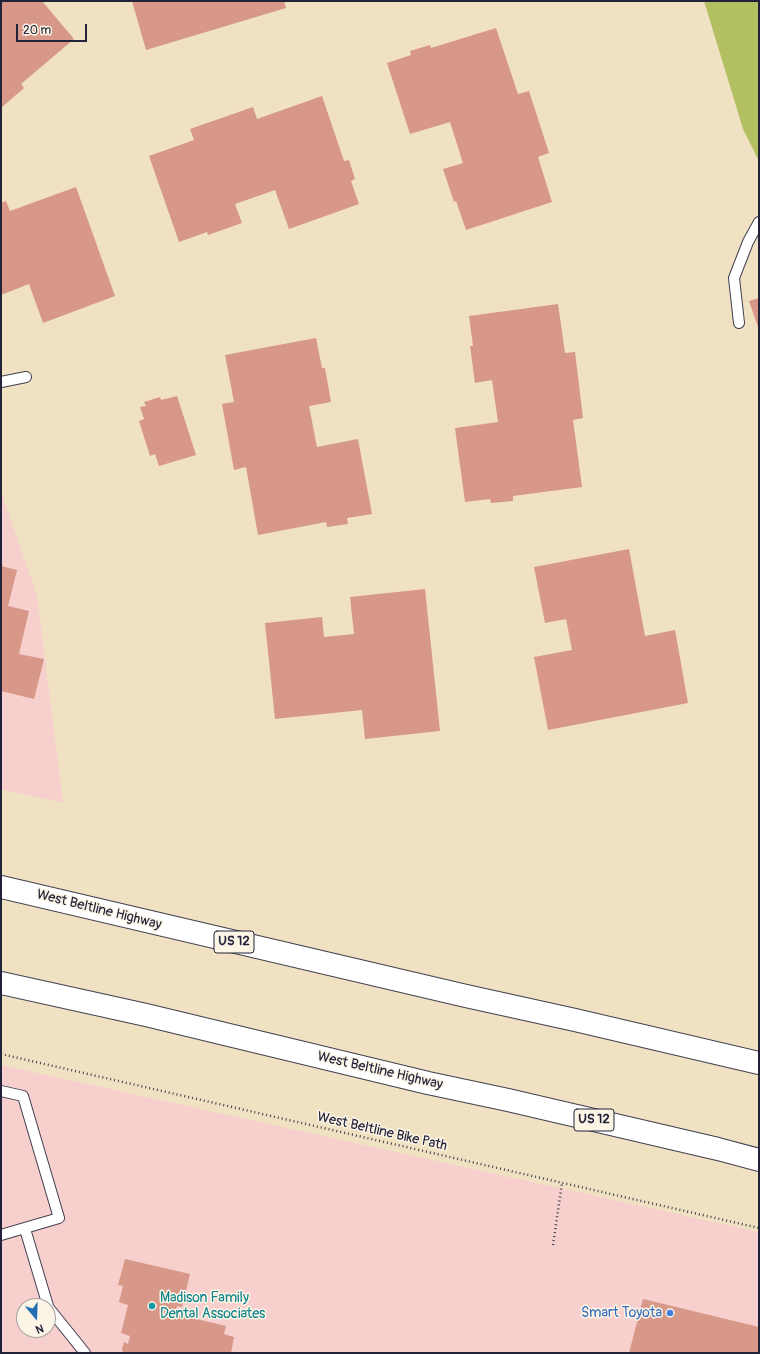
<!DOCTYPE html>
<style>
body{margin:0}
#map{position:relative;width:760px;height:1354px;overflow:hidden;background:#f0e1c2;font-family:Pangolin,sans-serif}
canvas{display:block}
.frame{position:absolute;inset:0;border:2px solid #22223b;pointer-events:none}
.north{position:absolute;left:16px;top:1298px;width:40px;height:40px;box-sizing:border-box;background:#fcf5e5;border:1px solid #a5a1a1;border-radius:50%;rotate:161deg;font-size:11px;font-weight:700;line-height:16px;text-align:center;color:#22223b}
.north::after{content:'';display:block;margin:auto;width:14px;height:18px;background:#1f6fb2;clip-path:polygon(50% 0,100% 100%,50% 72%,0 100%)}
.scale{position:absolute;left:16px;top:24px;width:71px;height:18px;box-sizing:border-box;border:2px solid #22223b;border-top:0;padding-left:5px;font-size:12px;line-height:14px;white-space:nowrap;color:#22223b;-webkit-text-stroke:3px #fcf5e5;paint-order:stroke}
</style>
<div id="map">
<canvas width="760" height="1354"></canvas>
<div class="frame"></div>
<div class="north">N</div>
<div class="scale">20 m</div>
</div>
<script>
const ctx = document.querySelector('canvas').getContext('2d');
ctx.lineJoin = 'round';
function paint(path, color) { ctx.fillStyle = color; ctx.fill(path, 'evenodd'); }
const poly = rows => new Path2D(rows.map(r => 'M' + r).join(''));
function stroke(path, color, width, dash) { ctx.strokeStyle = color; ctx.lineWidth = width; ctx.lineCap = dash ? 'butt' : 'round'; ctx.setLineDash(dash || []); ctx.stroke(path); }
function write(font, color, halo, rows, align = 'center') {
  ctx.font = font + ' Pangolin,sans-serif'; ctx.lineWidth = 3; ctx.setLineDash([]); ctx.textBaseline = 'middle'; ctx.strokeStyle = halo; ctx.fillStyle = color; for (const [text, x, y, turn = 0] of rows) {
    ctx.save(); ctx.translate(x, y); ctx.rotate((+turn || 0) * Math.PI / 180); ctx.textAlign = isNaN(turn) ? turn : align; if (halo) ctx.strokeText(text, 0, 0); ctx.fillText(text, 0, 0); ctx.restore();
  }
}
const built = poly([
 [1,491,37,596,63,803,1,789],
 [1,1065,759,1232,759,1353,1,1353],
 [24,1306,48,1306,48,1330,24,1330]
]);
const green = poly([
 [704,1,759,1,759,161,743,129]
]);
const building = poly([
 [1,1,42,1,74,39,21,84,24,88,1,108],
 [132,1,284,1,286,8,146,50],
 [496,28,518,94,529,91,549,153,538,157,552,202,466,230,456,201,454,202,443,169,463,163,450,122,410,134,387,63,411,55,410,51,430,45,431,48],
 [322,96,344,161,349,160,355,179,351,181,359,204,289,229,275,190,235,204,242,223,208,235,207,232,179,242,149,156,194,140,190,129,253,107,257,119],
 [76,187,115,296,43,323,29,284,1,295,1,203,6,201,10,211],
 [759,298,759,330,749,301],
 [558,304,565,353,575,352,583,418,573,420,582,487,513,496,513,501,491,503,490,499,465,502,455,428,498,422,492,380,475,383,470,346,473,346,469,316],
 [316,338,322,368,325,368,331,402,309,406,317,447,358,439,372,514,347,518,348,524,327,527,326,522,258,535,246,467,234,470,222,404,234,402,225,355],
 [177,396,196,455,159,466,155,454,150,456,139,421,144,419,140,407,146,406,144,402,160,397,161,400],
 [629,549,645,636,675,630,688,703,548,730,534,657,572,650,566,619,545,623,534,567],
 [1,566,17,570,8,606,29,611,19,654,44,659,34,699,1,691],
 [425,589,440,731,365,739,362,710,275,719,265,623,322,617,324,637,354,634,350,597],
 [125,1259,190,1274,182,1307,177,1306,175,1314,226,1326,224,1334,234,1337,231,1353,123,1353,122,1349,124,1342,128,1344,130,1336,121,1333,128,1305,119,1302,123,1286,118,1285],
 [643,1299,759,1327,759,1353,629,1353]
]);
const path = poly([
 [1,1054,759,1228],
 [553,1245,562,1183]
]);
const lane = poly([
 [739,323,734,278,748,242,759,222],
 [1,382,26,377],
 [1,1091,23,1096,59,1218,1,1235],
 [25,1229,48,1306],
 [48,1307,85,1353]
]);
const highway = poly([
 [1,887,466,996,575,1020,759,1063],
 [1,983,146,1015,428,1083,508,1100,718,1149,759,1160]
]);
const markers = [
 [152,1306,4,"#0f9aa8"],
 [670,1313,4,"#3f7fe0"]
];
const shields = [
 [234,942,40],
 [594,1120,40]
];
const shieldNames = [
 ["US 12",234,942],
 ["US 12",594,1120]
];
const streetNames = [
 ["West Beltline Highway",99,910,14],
 ["West Beltline Highway",380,1071,13],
 ["West Beltline Bike Path",382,1132,13]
];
const cultureNames = [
 ["Madison Family",160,1298],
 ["Dental Associates",160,1314]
];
const shopNames = [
 ["Smart Toyota",662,1313]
];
paint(built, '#f7d0ce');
paint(green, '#b3c062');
paint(building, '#d79789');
stroke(lane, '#413f4f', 12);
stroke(highway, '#413f4f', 24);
stroke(path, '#413f4f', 2.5, [1, 3]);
stroke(lane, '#fff', 10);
stroke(highway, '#fff', 22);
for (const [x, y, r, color] of markers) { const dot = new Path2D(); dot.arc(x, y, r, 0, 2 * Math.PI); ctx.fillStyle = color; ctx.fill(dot); stroke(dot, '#fcf5e5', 1.5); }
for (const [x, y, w] of shields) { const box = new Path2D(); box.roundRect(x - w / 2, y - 11, w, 22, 3); ctx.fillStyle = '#fcf5e5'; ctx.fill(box); stroke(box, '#22223b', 1); }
write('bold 13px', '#22223b', null, shieldNames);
write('14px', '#22223b', '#fcf5e5', streetNames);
write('14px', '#0d838f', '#fcf5e5', cultureNames, 'left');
write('14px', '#366cbe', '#fcf5e5', shopNames, 'right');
</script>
